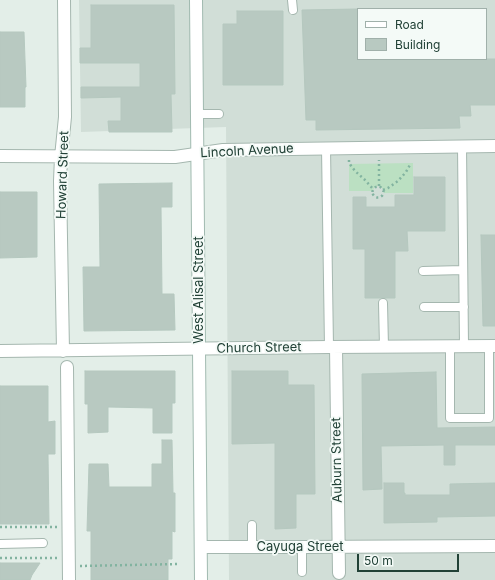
<!DOCTYPE html>
<style>
body{margin:0}
#map{position:relative;width:495px;height:580px;overflow:hidden;background:#e3eee8;font-family:Inter,sans-serif}
canvas{display:block}
.legend{position:absolute;left:357px;top:8px;width:130px;height:52px;box-sizing:border-box;background:#f4faf7;border:1px solid #a0b0aa;margin:0;padding:5px 7px;list-style:none;font-size:12px;color:#214136}
.legend li{display:flex;align-items:center;gap:8px;height:20px}
.legend b{width:20px;border:1px solid #a0b0aa}
.scale{position:absolute;left:357px;top:554px;width:102px;height:18px;box-sizing:border-box;border:2px solid #214136;border-top:0;padding-left:5px;font-size:12px;line-height:14px;white-space:nowrap;color:#214136;-webkit-text-stroke:3px #f4faf7;paint-order:stroke}
</style>
<div id="map">
<canvas width="495" height="580"></canvas>
<ul class="legend">
<li><b style="height:5px;background:#fff"></b>Road</li>
<li><b style="height:11px;background:#b8c9c1"></b>Building</li>
</ul>
<div class="scale">50 m</div>
</div>
<script>
const ctx = document.querySelector('canvas').getContext('2d');
ctx.lineJoin = 'round';
function paint(path, color) { ctx.fillStyle = color; ctx.fill(path, 'evenodd'); }
const poly = rows => new Path2D(rows.map(r => 'M' + r).join(''));
function stroke(path, color, width, dash) { ctx.strokeStyle = color; ctx.lineWidth = width; ctx.lineCap = dash ? 'butt' : 'round'; ctx.setLineDash(dash || []); ctx.stroke(path); }
function write(font, color, halo, rows, align = 'center') {
  ctx.font = font + ' Inter,sans-serif'; ctx.lineWidth = 3.5; ctx.setLineDash([]); ctx.textBaseline = 'middle'; ctx.strokeStyle = halo; ctx.fillStyle = color; for (const [text, x, y, turn = 0] of rows) {
    ctx.save(); ctx.translate(x, y); ctx.rotate((+turn || 0) * Math.PI / 180); ctx.textAlign = isNaN(turn) ? turn : align; if (halo) ctx.strokeText(text, 0, 0); ctx.fillText(text, 0, 0); ctx.restore();
  }
}
const built = poly([
 [79,0,495,0,495,580,229,580,226,127,81,132],
 [358,9,486,9,486,59,358,59]
]);
const green = poly([
 [413,163,413,193,384,193,382,188,378,186,374,188,373,191,349,191,349,164]
]);
const building = poly([
 [91,5,174,5,175,94,171,94,172,132,109,132,108,121,121,121,121,97,81,98,81,87,140,87,140,63,80,63,80,48,91,48,91,5],
 [358,9,358,59,495,59,495,105,470,105,471,116,459,116,460,128,316,130,316,120,306,120,302,10,358,9],
 [237,11,283,11,283,85,223,85,223,24,237,24,237,11],
 [0,32,24,32,26,87,25,87,25,107,0,107,0,32],
 [414,177,445,177,445,231,407,231,408,251,395,251,395,298,365,298,365,249,353,249,353,197,366,197,366,207,395,207,395,195,414,195,414,177],
 [172,183,172,207,161,207,162,294,174,294,175,330,84,331,83,267,100,267,99,184,172,183],
 [0,192,37,192,37,257,0,258,0,192],
 [481,235,495,235,495,326,483,326,481,235],
 [85,371,175,371,175,403,172,403,172,433,153,433,153,408,108,407,108,432,88,433,88,404,85,404,85,371],
 [232,371,288,371,288,385,314,385,315,494,296,494,296,528,275,529,275,443,232,444,232,371],
 [436,372,437,428,495,427,495,445,455,445,455,465,444,465,444,445,381,446,382,489,363,490,362,374,436,372],
 [0,386,48,386,48,422,55,421,55,454,48,454,49,524,0,524,0,386],
 [162,440,172,440,173,493,175,493,175,532,172,531,172,559,168,559,168,580,91,580,91,531,87,531,89,464,108,464,109,487,152,487,152,464,162,464,162,440],
 [384,483,404,483,404,493,405,493,405,495,450,495,450,484,495,483,495,516,437,517,437,522,384,523,384,483],
 [0,563,40,563,32,575,30,580,0,580,0,563]
]);
const path = poly([
 [349,160,349,163,355,171,365,180,373,189],
 [379,186,379,160],
 '372.5 192a5.5 5.5 0 1 1 11 0a5.5 5.5 0 1 1-11 0Z',
 [383,190,388,188,398,181,406,172,411,163],
 [0,527,57,527],
 [0,558,57,558],
 [80,566,179,564]
]);
const lane = poly([
 [292,0,293,10],
 [197,114,219,114],
 [462,146,464,346],
 [326,148,329,347],
 [423,271,463,270],
 [383,303,384,347],
 [424,307,464,307],
 [450,346,450,418,489,418,489,346],
 [252,525,252,547],
 [0,544,43,543],
 [302,547,302,572]
]);
const street = poly([
 [0,156,175,157,223,150,495,146],
 [336,347,339,573],
 [0,351,329,347,495,346],
 [63,351,60,181,61,157,65,117,64,0],
 [67,367,69,580],
 [201,547,302,547,495,546]
]);
const secondary = poly([
 [196,0,201,580]
]);
const streetNames = [
 ["Lincoln Avenue",247,151,-3],
 ["Howard Street",63,175,-88],
 ["West Alisal Street",199,290,-90],
 ["Church Street",259,348,-1],
 ["Auburn Street",337,460,-91],
 ["Cayuga Street",300,547]
];
paint(built, '#d1ded7');
paint(green, '#bbe0c2');
paint(building, '#b8c9c1');
stroke(building, '#b5c8bf', 1);
stroke(lane, '#a5b7af', 10);
stroke(street, '#a5b7af', 14);
stroke(secondary, '#a1bab0', 14);
stroke(path, '#82b3a0', 2.5, [2, 3]);
stroke(lane, '#fff', 8);
stroke(street, '#fff', 12);
stroke(secondary, '#fff', 12);
write('13px', '#214136', '#f4faf7', streetNames);
</script>
